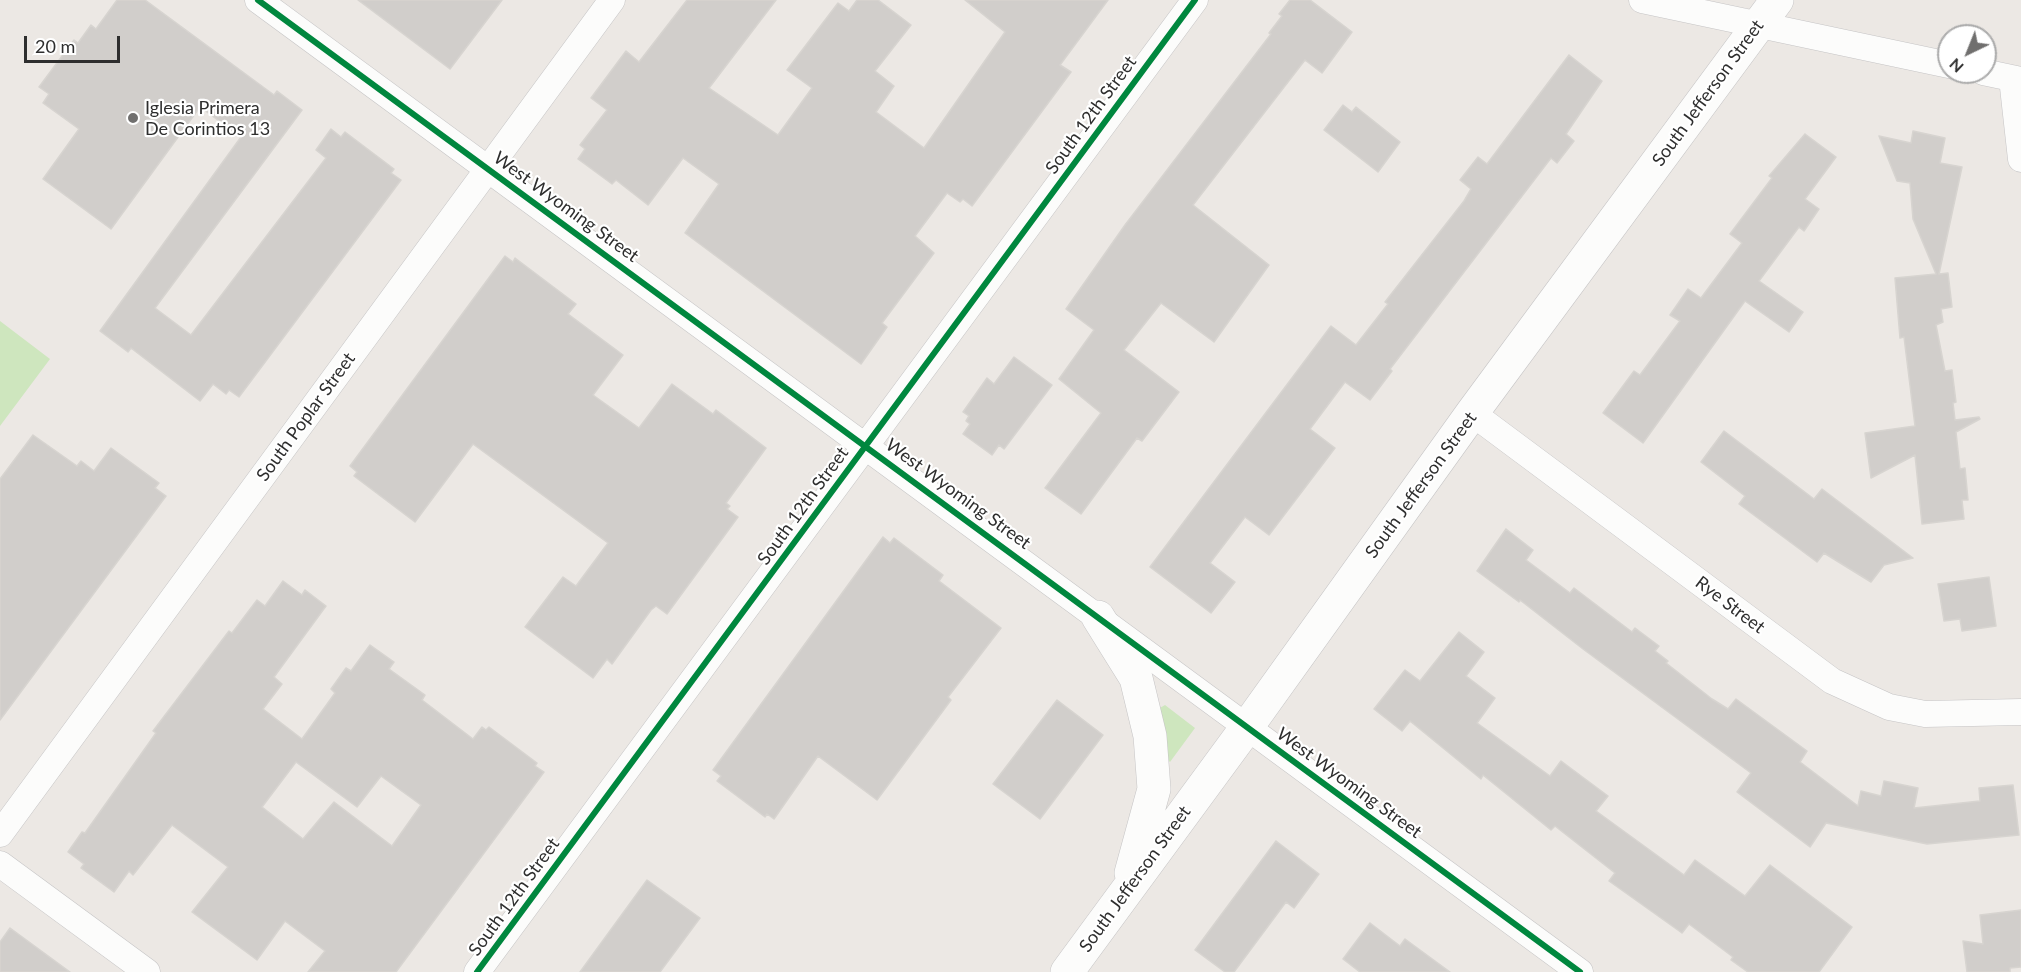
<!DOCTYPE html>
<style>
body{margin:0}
#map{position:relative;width:2021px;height:972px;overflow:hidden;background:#ece8e4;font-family:Lato,sans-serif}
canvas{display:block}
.north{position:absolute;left:1937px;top:24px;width:60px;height:60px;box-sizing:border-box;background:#fff;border:2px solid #ababab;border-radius:50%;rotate:223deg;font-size:16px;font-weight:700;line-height:24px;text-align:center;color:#2e2e2e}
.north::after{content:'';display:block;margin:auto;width:21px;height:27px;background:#706f6e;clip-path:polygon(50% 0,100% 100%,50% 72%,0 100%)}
.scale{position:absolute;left:24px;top:36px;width:96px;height:27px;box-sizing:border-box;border:3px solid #2e2e2e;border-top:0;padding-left:8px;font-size:18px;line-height:21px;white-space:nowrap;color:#2e2e2e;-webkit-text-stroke:4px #fff;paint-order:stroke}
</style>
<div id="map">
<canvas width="2021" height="972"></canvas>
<div class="north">N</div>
<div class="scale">20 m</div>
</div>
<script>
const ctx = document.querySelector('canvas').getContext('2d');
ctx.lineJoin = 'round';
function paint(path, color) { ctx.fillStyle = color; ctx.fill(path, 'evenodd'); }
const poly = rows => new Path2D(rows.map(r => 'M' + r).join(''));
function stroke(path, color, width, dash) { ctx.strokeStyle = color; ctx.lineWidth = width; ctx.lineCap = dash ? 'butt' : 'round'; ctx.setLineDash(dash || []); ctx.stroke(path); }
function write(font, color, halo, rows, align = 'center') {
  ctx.font = font + ' Lato,sans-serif'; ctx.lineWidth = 4.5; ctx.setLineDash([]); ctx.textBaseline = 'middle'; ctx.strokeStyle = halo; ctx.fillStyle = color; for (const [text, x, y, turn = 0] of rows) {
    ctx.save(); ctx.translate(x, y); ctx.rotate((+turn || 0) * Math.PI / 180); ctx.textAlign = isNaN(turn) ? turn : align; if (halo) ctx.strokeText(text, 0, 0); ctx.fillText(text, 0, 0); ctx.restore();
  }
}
const green = poly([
 [0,321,50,359,0,426],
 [1165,705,1195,728,1170,762,1167,759,1158,709]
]);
const building = poly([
 [117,0,145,0,274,95,277,91,302,110,155,308,191,335,326,158,316,150,331,129,341,137,345,132,394,169,391,173,401,180,239,397,229,390,226,394,213,384,200,401,131,348,128,352,100,331,241,137,200,107,111,229,43,179,79,129,43,103,49,94,39,87,74,40,78,43,91,25,96,29,117,0],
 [358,0,502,0,450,69,358,0],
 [687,0,776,0,709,88,778,135,812,88,787,70,838,3,849,11,857,0,878,0,911,25,875,71,894,86,876,112,924,148,1005,32,965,0,1108,0,1060,65,1071,72,972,206,963,199,960,202,947,193,915,236,934,253,882,323,887,327,861,364,685,233,719,184,683,158,648,205,616,180,612,184,578,159,585,149,580,145,607,110,591,98,626,51,639,62,687,0],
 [1290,0,1310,0,1352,32,1322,73,1305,60,1193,205,1269,265,1214,342,1161,303,1124,350,1179,392,1142,441,1137,438,1081,514,1045,488,1101,413,1059,379,1094,330,1066,309,1125,225,1271,34,1269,33,1282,16,1279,14,1290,0],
 [1569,55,1602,81,1566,134,1574,141,1557,163,1551,158,1390,369,1392,371,1370,400,1345,382,1310,429,1335,448,1269,535,1245,517,1210,563,1235,582,1211,613,1150,567,1331,326,1356,345,1388,304,1385,302,1464,201,1471,189,1460,180,1478,157,1487,164,1569,55],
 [1343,105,1352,112,1356,107,1400,142,1378,172,1324,130,1343,105],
 [1913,131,1945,138,1940,163,1962,167,1939,274,1948,273,1952,307,1941,309,1943,322,1936,325,1945,371,1952,370,1956,402,1953,403,1955,420,1979,417,1980,419,1956,432,1960,469,1965,468,1968,500,1962,500,1964,519,1922,524,1915,455,1871,478,1865,433,1915,426,1904,337,1900,338,1895,278,1936,274,1913,219,1910,183,1897,181,1879,136,1911,143,1913,131],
 [1805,134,1836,157,1805,199,1819,209,1804,231,1799,227,1759,281,1803,312,1789,332,1745,301,1643,443,1603,413,1634,371,1640,375,1680,321,1670,315,1688,289,1701,298,1742,243,1730,234,1772,178,1769,176,1805,134],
 [505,256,513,262,515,258,576,304,568,314,623,355,593,395,639,428,672,384,713,414,716,410,766,448,726,503,730,506,727,509,738,517,667,614,656,606,651,610,612,664,607,659,593,678,525,627,563,577,576,586,608,543,473,444,415,522,354,476,357,472,350,466,505,256],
 [1014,357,1052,385,1004,449,999,445,992,455,963,434,970,424,966,421,969,416,963,412,987,378,994,384,1014,357],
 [1724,431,1814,499,1822,489,1913,558,1884,565,1871,582,1824,553,1817,562,1739,504,1745,496,1701,462,1724,431],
 [33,435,77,466,81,461,94,471,111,448,159,483,155,488,166,496,0,720,0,479,33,435],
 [1506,529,1533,550,1526,560,1570,593,1574,588,1632,632,1635,628,1659,646,1655,651,1668,661,1666,663,1712,699,1728,709,1736,699,1807,751,1800,762,1858,806,1861,791,1881,796,1884,781,1918,788,1914,808,1980,801,1979,788,2013,785,2019,835,1927,844,1826,823,1810,847,1737,792,1751,773,1583,649,1520,600,1519,602,1477,571,1506,529],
 [883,537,890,543,894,538,943,575,939,581,1001,628,948,697,951,700,877,800,818,756,774,819,767,814,765,817,717,781,721,776,713,770,883,537],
 [1989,577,1996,626,1962,631,1960,619,1944,621,1938,584,1989,577],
 [283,581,302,595,305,590,326,606,274,677,282,684,263,709,302,739,335,693,331,689,346,668,351,671,370,645,394,662,389,669,425,695,422,700,473,739,482,727,486,730,489,727,537,763,535,766,544,772,396,972,308,972,325,951,285,921,257,960,192,912,228,867,172,825,133,875,129,871,114,892,81,868,84,864,68,852,82,832,85,833,156,733,153,731,229,631,232,633,257,600,265,606,283,581],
 [296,762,357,807,381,776,421,805,392,846,334,802,303,839,262,807,296,762],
 [1459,632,1484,652,1466,676,1495,698,1477,723,1550,776,1561,761,1608,796,1596,811,1684,875,1695,860,1745,896,1770,865,1852,927,1819,972,1748,972,1731,960,1733,957,1689,924,1682,933,1609,881,1615,873,1555,826,1551,830,1483,775,1481,779,1410,721,1402,731,1374,709,1405,670,1420,681,1459,632],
 [1057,700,1103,735,1040,819,993,784,1057,700],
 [1276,841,1319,874,1294,908,1286,902,1234,972,1225,972,1195,950,1276,841],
 [647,880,700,918,660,972,580,972,647,880],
 [2021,910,2021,967,2010,968,2010,972,1967,972,1963,941,1983,944,1980,915,2021,910],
 [1370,923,1400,946,1405,939,1450,972,1360,972,1343,959,1370,923],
 [10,928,70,972,0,972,0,942,10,928]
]);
const street = poly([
 [258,0,1580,972],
 [1642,0,1949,65],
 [1983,72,2021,80],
 [2012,78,2021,159],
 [1472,413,1832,681,1889,707,1925,714,2021,712],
 [0,834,612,0],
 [0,864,147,972],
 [477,972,1195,0]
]);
const secondary = poly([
 [1098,617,1136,678,1150,736,1154,789,1131,873],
 [1067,972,1247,727,1472,413,1777,0]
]);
const cycleway = poly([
 [258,0,1580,972],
 [477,972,1195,0]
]);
const markers = [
 [133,118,6,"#706f6e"]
];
const streetNames = [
 ["South Jefferson Street",1708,93,-54],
 ["South 12th Street",1091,115,-54],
 ["West Wyoming Street",566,207,36],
 ["South Poplar Street",306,417,-54],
 ["South Jefferson Street",1421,485,-54],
 ["West Wyoming Street",958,494,36],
 ["South 12th Street",803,506,-54],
 ["Rye Street",1730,605,37],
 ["West Wyoming Street",1349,783,36],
 ["South Jefferson Street",1135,879,-54],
 ["South 12th Street",514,897,-54]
];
const poiNames = [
 ["Iglesia Primera",145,108],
 ["De Corintios 13",145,129]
];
paint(green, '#cee6be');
paint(building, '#d1cecb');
stroke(building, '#d7d4d0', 1.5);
stroke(street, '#c5c4c5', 27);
stroke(secondary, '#c5c4c5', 34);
stroke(street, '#fcfcfb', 26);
stroke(secondary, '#fcfcfb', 33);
stroke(cycleway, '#00873e', 6);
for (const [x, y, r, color] of markers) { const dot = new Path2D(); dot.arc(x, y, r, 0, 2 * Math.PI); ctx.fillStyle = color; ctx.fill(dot); stroke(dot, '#fff', 2); }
write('18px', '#2e2e2e', '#fff', streetNames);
write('18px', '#2e2e2e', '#fff', poiNames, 'left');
</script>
